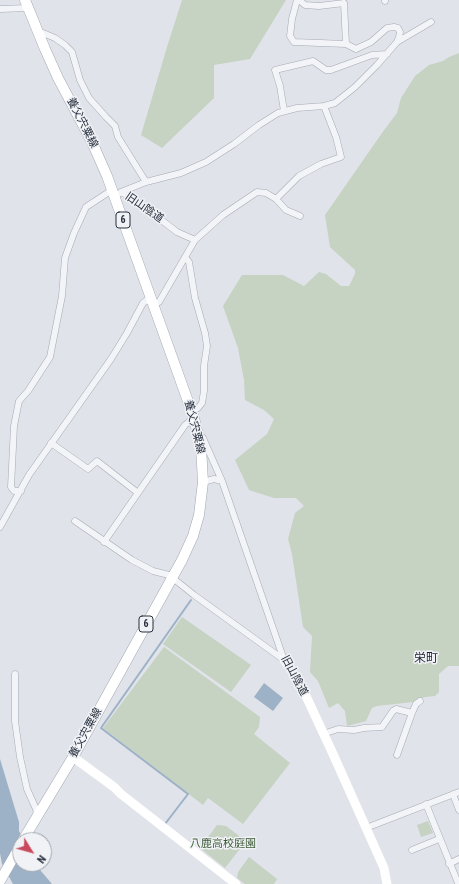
<!DOCTYPE html>
<meta charset="utf-8">
<style>
body{margin:0}
#map{position:relative;width:459px;height:884px;overflow:hidden;background:#e0e3e9;font-family:"Roboto Condensed",sans-serif}
canvas{display:block}
.north{position:absolute;left:12px;top:832px;width:40px;height:40px;box-sizing:border-box;background:#f0f2f6;border:1px solid #a0a5ad;border-radius:50%;rotate:127deg;font-size:11px;font-weight:700;line-height:16px;text-align:center;color:#29313f}
.north::after{content:'';display:block;margin:auto;width:14px;height:18px;background:#c94a5c;clip-path:polygon(50% 0,100% 100%,50% 72%,0 100%)}
</style>
<div id="map">
<canvas width="459" height="884"></canvas>
<div class="north">N</div>
</div>
<script>
const ctx = document.querySelector('canvas').getContext('2d');
ctx.lineJoin = 'round';
function paint(path, color) { ctx.fillStyle = color; ctx.fill(path, 'evenodd'); }
const poly = rows => new Path2D(rows.map(r => 'M' + r).join(''));
function stroke(path, color, width, dash) { ctx.strokeStyle = color; ctx.lineWidth = width; ctx.lineCap = dash ? 'butt' : 'round'; ctx.setLineDash(dash || []); ctx.stroke(path); }
function write(font, color, halo, rows, align = 'center') {
  ctx.font = font + ' "Roboto Condensed","Noto Sans JP",sans-serif'; ctx.lineWidth = 3; ctx.setLineDash([]); ctx.textBaseline = 'middle'; ctx.strokeStyle = halo; ctx.fillStyle = color; for (const [text, x, y, turn = 0] of rows) {
    ctx.save(); ctx.translate(x, y); ctx.rotate((+turn || 0) * Math.PI / 180); ctx.textAlign = isNaN(turn) ? turn : align; if (halo) ctx.strokeText(text, 0, 0); ctx.fillText(text, 0, 0); ctx.restore();
  }
}
const green = poly([
 [182,0,286,0,250,59,214,65,214,98,162,148,141,135,167,47],
 [459,53,459,666,448,666,439,674,439,692,435,696,425,697,413,702,377,706,372,708,366,721,347,726,345,711,338,703,329,708,318,681,310,672,312,636,303,627,292,554,288,539,295,513,304,506,296,498,274,498,249,490,235,460,267,434,274,419,264,410,245,400,244,380,238,348,223,306,242,275,283,275,304,286,319,272,326,274,341,286,349,286,355,274,355,270,330,247,325,215,382,133,397,113,401,98,415,76,429,65,443,61,449,57],
 [182,617,251,665,231,692,163,644],
 [164,647,260,717,259,727,254,734,290,763,243,824,208,798,203,805,103,728],
 [428,821,433,833,421,837,417,825],
 [217,825,226,826,246,841,225,868,200,848],
 [249,857,277,879,274,884,245,884,237,878,238,872]
]);
const water = poly([
 [264,683,283,698,273,711,254,697],
 [0,759,19,822,19,831,24,840,20,840,20,864,35,864,52,884,13,884,2,864,0,853]
]);
const stream = poly([
 [165,824,188,794,101,728,191,600]
]);
const street = poly([
 [299,0,305,5,319,6,344,3,346,44],
 [385,0,385,1],
 [0,9,28,8],
 [39,35,43,33,55,38,65,45,72,52,80,80,89,98,106,117,115,126,118,137,146,182],
 [397,42,431,22],
 [284,111,280,86,275,70,313,61,326,70,331,70,372,55,387,54],
 [121,192,134,199,177,232,195,240],
 [115,197,121,192,146,182,181,173,206,162,234,144,259,125,278,113,297,108,324,106,335,103,355,87,377,65,397,42,399,37,400,32,398,28,394,27,387,28,371,42,356,49,346,44,294,42,290,36,292,19,297,0],
 [276,199,299,176,321,164,341,157,336,137,324,106],
 [185,257,189,262,195,298,205,333,207,346,204,366,204,391,202,403,198,408,191,412],
 [203,438,222,481,284,660],
 [51,443,88,469,97,461,138,493],
 [203,482,214,479,222,481],
 [21,491,14,491,11,487,14,426,19,401,28,391,50,357,62,296,65,258,74,233,86,207,112,190],
 [75,521,132,560,153,571,169,575,194,595,284,660],
 [0,527,29,475,111,359,127,333,143,303,147,300,154,304,159,302,195,240,223,215,257,192,266,193,276,199,286,210,300,216],
 [104,542,185,425,194,418,195,421],
 [15,674,15,721,20,757,27,789,36,809,37,816],
 [412,713,416,704,420,701],
 [323,734,338,729,354,730,364,728,382,727,393,711,396,709,412,713,397,755],
 [453,794,459,810],
 [426,804,458,883],
 [366,828,459,792],
 [412,850,439,839],
 [449,864,459,859]
]);
const secondary = poly([
 [284,660,299,681,333,754,384,868,387,884],
 [73,757,114,787,121,794,236,884]
]);
const primary = poly([
 [23,840,73,757,182,560,193,536,199,515,203,482,201,447,194,418,107,176,92,142,58,78,45,49,25,0],
 [0,881,20,846]
]);
const shields = [
 [123,220,14],
 [146,624,14]
];
const shieldNames = [
 ["6",123,220],
 ["6",146,624]
];
const streetNames = [
 ["養父宍粟線",82,123,63],
 ["旧山陰道",144,208,35],
 ["養父宍粟線",194,427,76],
 ["旧山陰道",294,676,62],
 ["養父宍粟線",86,733,-61]
];
const parkNames = [
 ["八鹿高校庭園",223,844]
];
const neighbourhoodNames = [
 ["栄町",426,659]
];
paint(green, '#c6d2c2');
paint(water, '#9db1c7');
stroke(stream, '#9db1c7', 2);
stroke(street, '#a5aab3', 7);
stroke(primary, '#a0a8b4', 11);
stroke(street, '#f3f4f7', 6);
stroke(secondary, '#fff', 9);
stroke(primary, '#fff', 10);
for (const [x, y, w] of shields) { const box = new Path2D(); box.roundRect(x - w / 2, y - 8, w, 16, 3); ctx.fillStyle = '#f0f2f6'; ctx.fill(box); stroke(box, '#29313f', 1); }
write('bold 10px', '#29313f', null, shieldNames);
write('11px', '#29313f', '#f0f2f6', streetNames);
write('11px', '#3d5b37', '#f0f2f6', parkNames);
write('12px', '#1c2230', '#f0f2f6', neighbourhoodNames);
</script>
